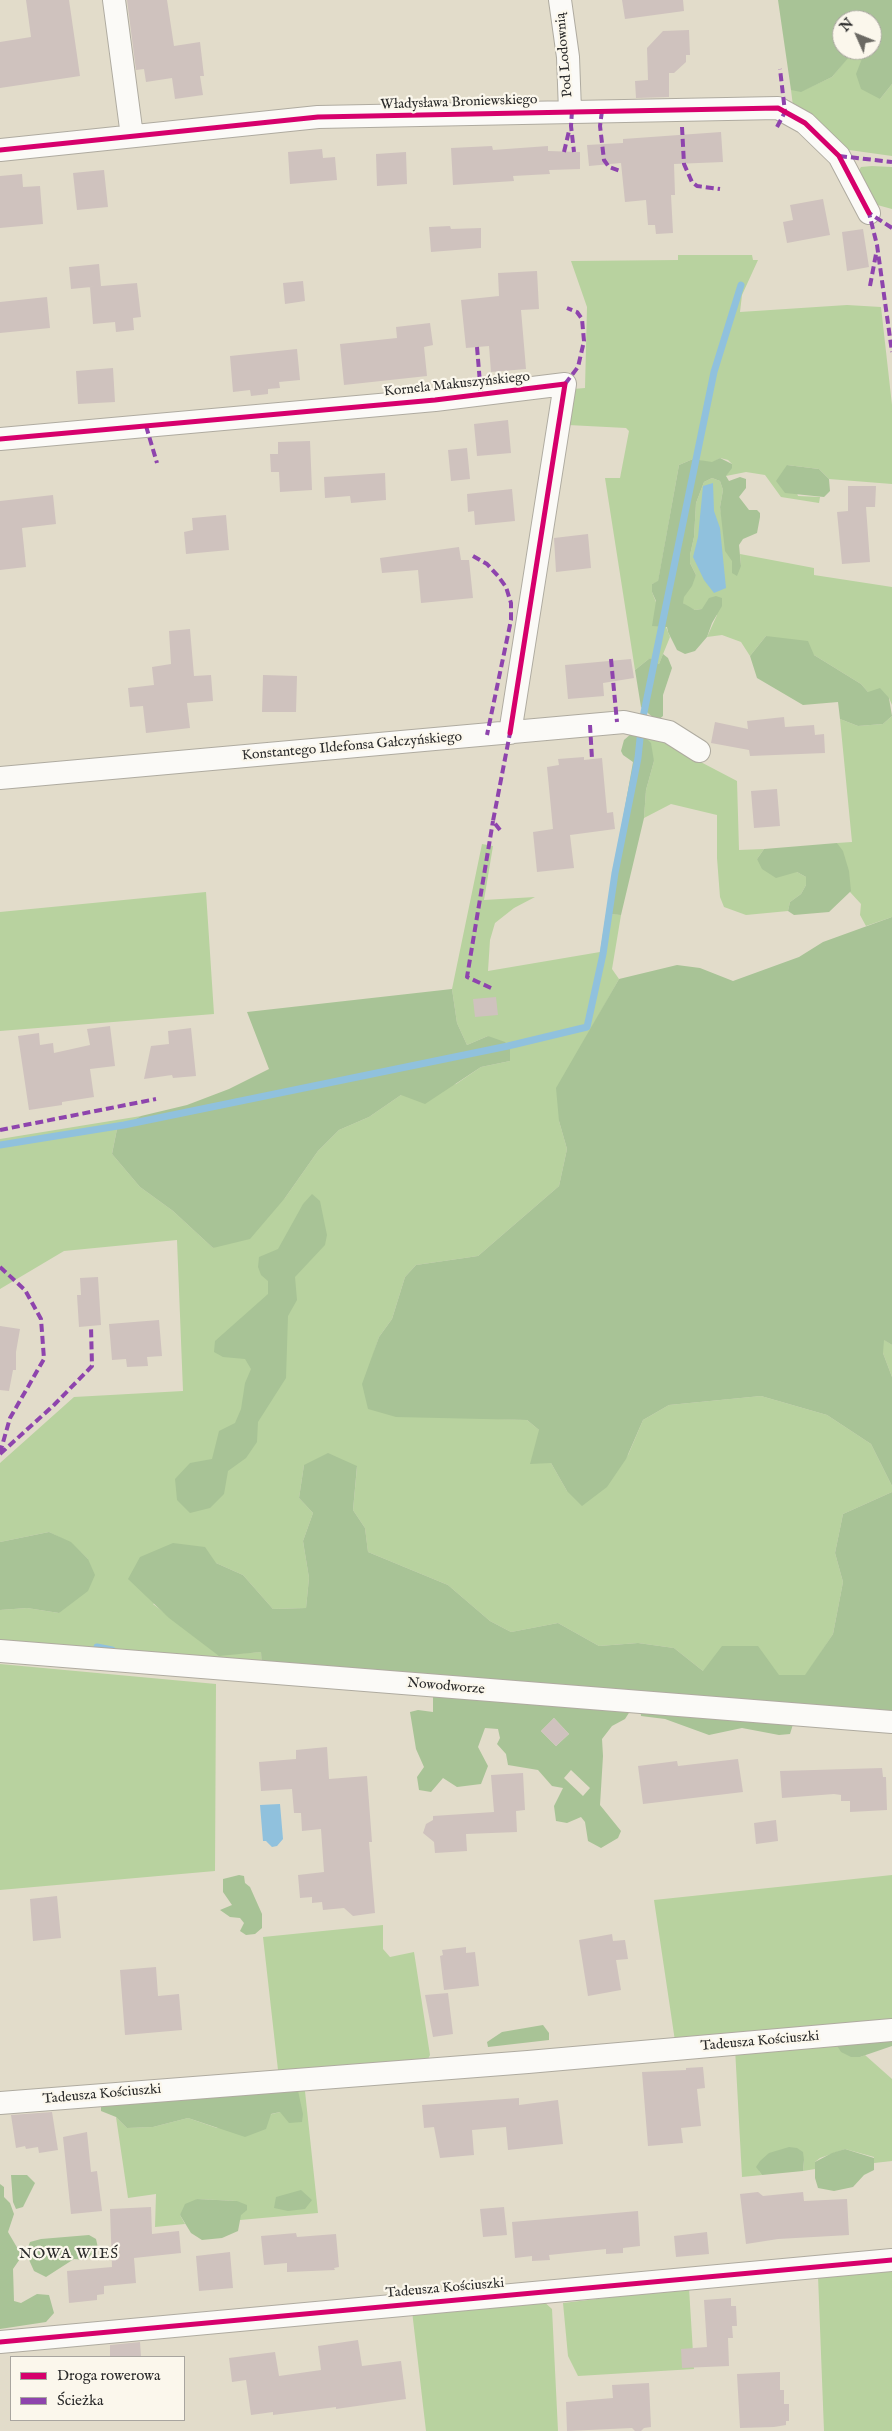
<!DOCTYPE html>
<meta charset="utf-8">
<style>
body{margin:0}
#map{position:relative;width:892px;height:2431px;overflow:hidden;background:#e2dcca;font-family:"IM FELL English",serif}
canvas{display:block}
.legend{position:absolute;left:10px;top:2356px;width:175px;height:65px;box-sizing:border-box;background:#fbf7ec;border:1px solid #a8a59f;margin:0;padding:6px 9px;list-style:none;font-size:15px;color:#2b2b2b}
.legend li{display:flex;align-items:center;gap:10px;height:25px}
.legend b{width:25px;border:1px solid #a8a59f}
.north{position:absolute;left:832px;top:10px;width:50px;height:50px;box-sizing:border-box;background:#fbf7ec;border:1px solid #a8a59f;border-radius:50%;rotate:314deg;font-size:14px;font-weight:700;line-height:20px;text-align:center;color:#2b2b2b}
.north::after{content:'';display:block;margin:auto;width:18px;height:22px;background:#6b6963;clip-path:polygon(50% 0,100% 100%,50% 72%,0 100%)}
</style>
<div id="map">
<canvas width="892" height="2431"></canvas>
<ul class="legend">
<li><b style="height:6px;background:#d6006c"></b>Droga rowerowa</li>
<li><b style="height:6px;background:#8e44ad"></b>Ścieżka</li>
</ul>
<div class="north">N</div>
</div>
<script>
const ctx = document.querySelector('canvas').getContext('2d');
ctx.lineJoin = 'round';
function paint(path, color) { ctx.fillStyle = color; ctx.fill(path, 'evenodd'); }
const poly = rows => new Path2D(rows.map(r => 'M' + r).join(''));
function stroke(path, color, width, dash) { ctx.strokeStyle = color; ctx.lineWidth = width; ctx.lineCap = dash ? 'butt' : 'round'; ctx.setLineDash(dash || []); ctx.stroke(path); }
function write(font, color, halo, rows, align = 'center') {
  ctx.font = font + ' "IM FELL English",serif'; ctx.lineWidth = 4.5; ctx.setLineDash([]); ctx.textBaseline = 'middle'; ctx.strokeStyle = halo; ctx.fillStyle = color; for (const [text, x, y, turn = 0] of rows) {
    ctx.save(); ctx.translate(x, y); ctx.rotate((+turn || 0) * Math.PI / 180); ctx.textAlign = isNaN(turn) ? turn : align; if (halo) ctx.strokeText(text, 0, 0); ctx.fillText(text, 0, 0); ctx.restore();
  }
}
const green = poly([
 [866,51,880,99,892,84,892,156,835,148,794,114,791,90,804,90,832,77,849,56],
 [872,166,892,167,892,209,870,203,854,178,861,167],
 [678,255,752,255,753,260,758,260,742,295,740,312,847,305,881,307,892,405,892,484,829,479,819,469,787,465,798,496,820,497,819,503,781,497,765,475,746,472,726,476,732,464,728,460,720,458,712,463,693,459,679,465,658,582,652,584,652,592,670,637,659,664,650,658,635,670,605,478,620,478,629,431,626,428,568,425,573,389,585,388,587,307,571,261,678,260],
 [712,478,720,481,723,490,720,507,724,531,741,567,740,554,814,568,814,575,892,587,892,705,889,698,868,692,861,684,814,655,766,636,750,656,741,642,722,635,707,637,717,615,702,609,695,610,688,607,683,603,683,597,696,575,690,563,690,555,694,537,696,503,704,482],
 [892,716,892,917,866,926,860,915,861,904,850,892,837,843,852,842,840,719,858,726,883,724],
 [634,727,652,731,695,759,737,781,739,850,764,849,757,859,797,872,806,877,806,885,801,894,790,902,788,911,746,915,724,907,720,897,717,858,717,815,671,804,644,818,646,790,654,761],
 [482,844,493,846,484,900,535,897,514,908,495,923,490,940,488,971,600,952,606,914,621,915,612,969,619,979,583,1043,559,1121,567,1149,559,1186,478,1256,416,1265,405,1277,392,1319,379,1337,372,1358,499,1419,527,1420,539,1430,551,1463,567,1491,628,1455,643,1420,669,1405,761,1396,827,1415,871,1444,892,1486,892,1492,843,1514,835,1553,843,1582,833,1634,806,1675,779,1675,703,1671,674,1648,638,1643,599,1646,558,1623,511,1632,490,1621,448,1585,368,1552,365,1528,353,1510,357,1467,304,1465,299,1498,313,1513,303,1541,309,1578,306,1608,273,1609,243,1575,216,1563,153,1604,219,1655,261,1652,262,1669,0,1648,0,1610,27,1608,59,1613,88,1559,71,1543,49,1532,0,1542,0,1463,74,1397,183,1391,177,1240,64,1251,0,1289,0,1139,141,1116,117,1129,112,1154,140,1187,173,1211,213,1248,285,1198,318,1151,339,1130,369,1117,401,1095,456,1084,481,1067,510,1061,488,1036,467,1045,457,1023,452,989],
 [206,892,214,1014,0,1031,0,912],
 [883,1339,892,1345,892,1377,883,1353],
 [0,1664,216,1684,215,1871,0,1890],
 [892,1875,892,2023,675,2041,654,1900],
 [383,1925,383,1949,390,1957,414,1952,430,2055,427,2061,278,2070,263,1937],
 [837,2038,860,2057,865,2055,892,2079,892,2161,874,2163,874,2157,845,2149,820,2158,815,2162,815,2169,803,2171,804,2160,759,2171,762,2175,742,2177,735,2048],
 [304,2082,318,2213,240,2220,237,2201,197,2199,180,2215,185,2224,155,2227,156,2194,128,2198,116,2117,127,2128,153,2127,188,2118,217,2128,280,2112,297,2086],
 [892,2269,892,2431,824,2431,818,2276],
 [689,2288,694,2369,578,2376,568,2356,563,2303],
 [542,2300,552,2309,558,2431,426,2431,412,2311]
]);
const forest = poly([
 [778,0,892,0,892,84,880,99,861,89,856,74,865,51,849,57,832,77,801,92,791,90],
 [842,20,872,20,872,50,842,50],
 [720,458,732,464,732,468,726,476,729,481,740,477,746,479,746,488,739,497,749,510,757,510,760,513,760,517,757,533,743,539,739,545,741,566,737,576,732,573,732,561,725,551,720,507,723,490,720,481,712,478,704,482,696,503,694,537,690,555,690,563,696,575,692,586,684,597,683,603,695,610,702,609,709,598,716,596,722,598,722,606,712,623,707,637,695,651,685,654,677,650,668,632,667,627,652,626,656,601,652,592,652,584,658,581,679,465,693,459,712,462],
 [787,465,819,469,829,479,830,491,824,497,785,493,776,481],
 [766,636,808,641,814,655,861,684,868,692,880,688,889,698,892,716,883,724,858,726,840,719,838,702,803,705,757,678,750,656],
 [663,654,668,658,672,668,663,695,663,716,657,721,641,707,635,670,650,658,659,664],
 [632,733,645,737,651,743,654,761,646,790,644,818,621,915,606,914,633,762,623,755,621,751,624,740],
 [837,843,843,851,849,871,851,891,829,912,794,915,788,911,790,902,801,894,806,885,806,877,797,872,776,878,762,869,757,859,764,849],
 [892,917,892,1345,884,1340,883,1353,892,1377,892,1486,871,1444,827,1415,761,1396,669,1405,643,1420,626,1459,607,1487,582,1506,567,1491,551,1463,530,1464,539,1430,527,1420,396,1417,368,1409,362,1384,379,1337,392,1319,405,1277,416,1265,478,1256,559,1186,567,1149,559,1121,556,1088,619,979,677,965,700,968,733,981,799,957,823,942],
 [452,989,457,1023,467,1045,488,1036,505,1042,510,1048,510,1061,481,1067,425,1104,401,1095,369,1117,339,1130,318,1151,285,1198,250,1239,213,1248,173,1211,140,1187,112,1154,117,1129,124,1125,141,1116,187,1105,229,1089,269,1069,247,1012],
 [312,1194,320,1201,327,1235,325,1245,295,1277,297,1300,288,1316,286,1378,258,1422,257,1442,246,1458,228,1471,224,1494,210,1508,190,1513,177,1500,175,1479,190,1463,212,1459,219,1431,235,1423,241,1409,245,1383,251,1369,245,1359,223,1357,214,1352,215,1341,268,1294,268,1281,261,1275,258,1267,259,1257,278,1249,303,1204],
 [328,1453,357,1466,353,1510,365,1528,368,1552,448,1585,490,1621,511,1632,558,1623,599,1646,638,1643,674,1648,703,1671,722,1646,758,1646,779,1675,805,1675,833,1634,843,1582,835,1553,843,1514,892,1492,892,1715,794,1721,790,1734,779,1735,742,1728,709,1735,665,1719,641,1716,640,1706,634,1705,625,1719,612,1726,602,1739,603,1756,600,1805,621,1831,618,1838,601,1848,588,1841,585,1822,581,1817,567,1823,556,1821,554,1806,563,1788,552,1786,538,1770,508,1765,506,1754,497,1744,500,1738,498,1729,485,1728,478,1747,488,1766,481,1784,457,1787,443,1778,431,1792,419,1790,417,1777,424,1767,416,1749,410,1712,418,1710,433,1712,433,1692,262,1669,261,1652,219,1656,169,1618,128,1579,140,1557,173,1543,205,1547,216,1563,243,1575,273,1609,306,1608,309,1578,303,1541,313,1513,299,1498,304,1465],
 [554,1718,569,1734,556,1746,541,1731],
 [571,1770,590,1788,583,1796,564,1778],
 [49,1532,71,1542,88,1559,95,1575,88,1591,59,1613,27,1608,0,1610,0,1542],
 [239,1875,244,1876,245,1883,250,1887,262,1914,262,1928,255,1934,246,1935,240,1931,244,1923,240,1918,230,1917,220,1910,232,1905,223,1892,223,1879],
 [543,2025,549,2033,549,2040,488,2047,487,2042,502,2032],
 [892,2038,892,2046,860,2057,851,2057,841,2052,836,2044],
 [297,2086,303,2114,302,2122,289,2123,280,2112,271,2114,266,2129,245,2137,188,2118,153,2127,127,2128,116,2117,101,2111,101,2103],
 [789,2147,797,2148,803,2152,804,2160,803,2171,762,2175,756,2167,760,2161,769,2153],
 [845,2149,874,2158,874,2170,864,2175,853,2187,834,2191,818,2188,815,2178,815,2162,832,2153],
 [11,2175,27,2175,35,2183,23,2207,16,2209,13,2202],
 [0,2184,4,2187,4,2197,10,2203,14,2214,8,2232,22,2256,13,2269,14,2301,21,2303,37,2294,49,2295,54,2313,46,2322,0,2329],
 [301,2190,312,2200,305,2209,288,2211,274,2208,276,2197],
 [197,2199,237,2201,247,2205,247,2210,241,2215,238,2231,222,2238,202,2240,191,2233,180,2215,185,2204],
 [89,2235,96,2239,98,2248,86,2260,74,2259,46,2277,34,2271,26,2253,30,2242,41,2239]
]);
const water = poly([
 [713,483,714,511,720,528,726,588,714,593,704,580,693,557,698,537,703,486],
 [280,1804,283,1839,277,1846,272,1847,266,1841,263,1841,260,1805]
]);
const stream = poly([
 [642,722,714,372,741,285],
 [0,1145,124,1125,508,1046,587,1027,603,954,615,873,638,758,641,729],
 [97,1647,112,1650]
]);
const building = poly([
 [26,0,69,0,80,76,0,88,0,42,31,37],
 [127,0,167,0,174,46,200,42,204,76,200,76,203,95,175,99,172,78,146,82,144,69,136,70],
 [622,0,683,0,684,11,625,19],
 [689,30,690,55,686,55,686,62,674,73,669,73,669,97,636,98,635,81,648,80,647,48,663,31],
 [721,132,723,162,674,164,675,195,671,195,673,233,656,234,655,225,648,225,646,200,625,202,621,163,589,166,587,145,623,143,623,139],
 [492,146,493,150,548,146,548,151,580,152,580,169,549,170,550,174,513,176,514,181,453,185,451,148],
 [322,149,323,158,335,157,337,180,290,184,288,152],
 [406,152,407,184,377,186,376,154],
 [104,170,108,207,77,210,73,173],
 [22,174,23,187,40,186,43,224,0,228,0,176],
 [823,199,830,235,787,243,783,222,793,220,790,205],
 [450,226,451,229,481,228,481,248,431,252,429,227],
 [863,229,869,267,847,271,842,232],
 [99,264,101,286,71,289,69,267],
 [537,271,539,309,521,310,526,369,491,372,489,346,466,348,461,300,499,296,498,273],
 [303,281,305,301,285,304,283,283],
 [137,283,141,317,133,318,134,330,116,332,115,322,93,324,90,287],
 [47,297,50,328,0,333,0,302],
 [430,323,433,345,424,347,427,376,344,385,340,344,397,338,396,327],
 [297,349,300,380,279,382,280,388,268,389,268,394,251,396,250,390,233,392,230,356],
 [113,368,115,402,78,404,76,371],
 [508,420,511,453,477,456,474,424],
 [310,441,312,490,280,492,279,472,271,472,270,454,278,454,278,442],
 [467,448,470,479,451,481,448,450],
 [385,473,386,500,351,503,350,496,325,498,324,477],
 [848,486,876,486,875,507,866,507,870,562,842,564,837,512,848,511],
 [512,489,515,521,475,525,474,511,468,512,467,494],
 [53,495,56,524,22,528,26,567,0,570,0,501],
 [226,515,229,550,186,554,184,532,193,530,192,518],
 [588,534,591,568,556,572,554,538],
 [459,547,461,560,469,560,473,598,421,603,418,570,382,573,380,558],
 [190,629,194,676,211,675,213,701,187,703,190,728,146,733,143,706,130,707,128,688,154,685,152,667,171,664,169,631],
 [631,659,634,678,603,683,604,696,568,699,565,665],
 [263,675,297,676,296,712,262,712],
 [784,717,785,727,814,725,815,735,824,734,825,753,750,756,749,750,711,743,715,722,748,729,747,721],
 [584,757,584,760,602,758,607,813,613,812,615,829,570,835,574,868,537,872,533,832,553,829,547,767,559,765,558,759],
 [777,789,780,826,754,828,751,791],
 [496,997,498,1015,475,1017,473,999],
 [110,1026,115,1066,90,1069,94,1097,62,1102,62,1105,29,1110,18,1036,39,1033,40,1045,53,1043,54,1053,90,1045,87,1029],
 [191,1028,196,1076,173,1078,172,1075,144,1079,151,1046,169,1044,168,1031],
 [98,1277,101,1325,79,1327,77,1295,81,1295,80,1278],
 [159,1320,162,1356,147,1357,148,1366,127,1367,126,1359,112,1360,109,1324],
 [0,1326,20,1329,16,1352,16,1370,13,1370,9,1391,0,1390],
 [554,1718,569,1734,556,1746,541,1731],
 [327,1747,329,1779,367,1776,372,1842,369,1842,375,1913,353,1916,344,1908,323,1910,322,1902,312,1903,312,1897,300,1898,298,1875,324,1872,321,1829,302,1831,301,1813,294,1813,292,1789,261,1791,259,1762,296,1759,296,1750],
 [738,1759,743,1792,643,1804,638,1766,677,1761,678,1766],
 [882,1768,883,1777,886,1777,887,1810,850,1812,850,1801,841,1801,841,1795,834,1794,782,1798,780,1771],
 [523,1773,525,1810,516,1811,517,1832,466,1834,467,1851,435,1853,434,1842,423,1833,426,1824,433,1820,433,1816,494,1812,491,1775],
 [776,1820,778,1841,756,1844,754,1823],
 [57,1896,61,1938,33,1941,30,1899],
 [612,1934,613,1941,625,1940,628,1959,616,1960,621,1990,588,1996,579,1940],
 [466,1947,466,1953,475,1952,479,1986,444,1990,440,1956,443,1955,442,1950],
 [156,1967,158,1996,179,1994,182,2030,125,2035,120,1970],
 [448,1993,453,2034,433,2037,425,1995],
 [703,2067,705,2088,697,2089,701,2126,681,2128,683,2143,648,2146,642,2072,686,2070,686,2068],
 [519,2098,519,2105,558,2100,563,2144,508,2150,506,2127,472,2130,474,2155,440,2158,434,2127,424,2128,422,2105],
 [52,2112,58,2150,39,2153,38,2147,26,2149,25,2146,16,2148,11,2115],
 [87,2132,91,2172,97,2171,102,2211,71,2214,63,2137],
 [758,2192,763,2196,803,2192,804,2201,847,2199,849,2235,778,2239,746,2244,740,2194],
 [151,2207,152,2234,179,2231,181,2253,134,2258,136,2283,104,2286,104,2294,97,2295,97,2300,69,2303,67,2271,112,2267,110,2209],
 [504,2207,507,2235,483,2237,480,2209],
 [638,2211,640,2246,623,2248,623,2253,606,2254,606,2249,549,2255,550,2260,532,2261,532,2256,515,2258,512,2222],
 [707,2232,709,2254,676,2257,674,2236],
 [296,2233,297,2237,336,2234,339,2267,334,2268,335,2270,287,2272,287,2263,264,2265,261,2236],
 [230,2252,233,2288,199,2291,196,2256],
 [731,2298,731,2306,736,2306,737,2326,732,2326,733,2338,728,2338,729,2366,682,2368,681,2349,707,2347,704,2300],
 [358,2340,362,2366,401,2361,406,2399,336,2409,336,2407,273,2415,273,2412,251,2415,246,2380,232,2382,229,2358,275,2352,279,2376,321,2370,318,2346],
 [140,2342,141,2357,110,2357,110,2345],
 [780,2372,780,2390,784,2390,784,2404,789,2404,789,2421,786,2421,786,2425,774,2427,740,2428,737,2374],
 [649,2383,651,2427,644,2428,641,2431,635,2431,632,2428,567,2431,566,2402,613,2398,612,2385]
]);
const street = poly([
 [114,0,132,136],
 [560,0,568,57,570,111],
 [0,150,318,117,778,108,805,123,839,156,869,213],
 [0,439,435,400,565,384,510,733],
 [0,778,624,722,669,732,699,751],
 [0,1651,892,1722],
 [0,2103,528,2062,892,2030],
 [0,2342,892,2260]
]);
const quiet = poly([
 [572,111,571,126,574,152],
 [602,111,600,126,604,160,609,167,620,171],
 [682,127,684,164,692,182,697,186,720,189],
 [777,127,785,112,780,69],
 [564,152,569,131],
 [839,156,892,162],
 [892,228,869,213,877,245,892,352],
 [870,286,876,254],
 [477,347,481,395],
 [565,384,578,367,584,341,582,319,577,312,567,308],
 [146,426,157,463],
 [473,556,487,564,498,576,506,587,511,603,511,620,487,735],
 [611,659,617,722],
 [590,725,592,759],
 [500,830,493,821,510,733],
 [491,988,467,977,493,821],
 [0,1130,156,1099],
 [0,1267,25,1290,41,1319,44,1359,10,1418,0,1453],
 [0,1454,54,1405,92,1366,91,1326]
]);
const cycleway = poly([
 [0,150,318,117,778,108,805,123,839,156,869,213],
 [0,439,435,400,565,384,510,733],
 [0,2342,892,2260]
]);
const streetNames = [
 ["Pod Lodownią",565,55,-95],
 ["Władysława Broniewskiego",459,103,-2],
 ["Kornela Makuszyńskiego",457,385,-6],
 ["Konstantego Ildefonsa Gałczyńskiego",352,747,-5],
 ["Nowodworze",446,1687,5],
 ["Tadeusza Kościuszki",760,2042,-5],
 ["Tadeusza Kościuszki",102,2095,-5],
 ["Tadeusza Kościuszki",445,2289,-5]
];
const neighbourhoodNames = [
 ["NOWA WIEŚ",69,2255]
];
paint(green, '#b8d29f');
paint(forest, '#a8c396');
paint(water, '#90c1dd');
stroke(stream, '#90c1dd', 7);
paint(building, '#cfc2be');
stroke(street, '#afaba0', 24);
stroke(street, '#fbfaf7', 22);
stroke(quiet, '#8e44ad', 4, [8, 4]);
stroke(cycleway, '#d6006c', 5);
write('14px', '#2b2b2b', '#fbf7ec', streetNames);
ctx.letterSpacing = '1px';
write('15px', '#2b2b2b', '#fbf7ec', neighbourhoodNames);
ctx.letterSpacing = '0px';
</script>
